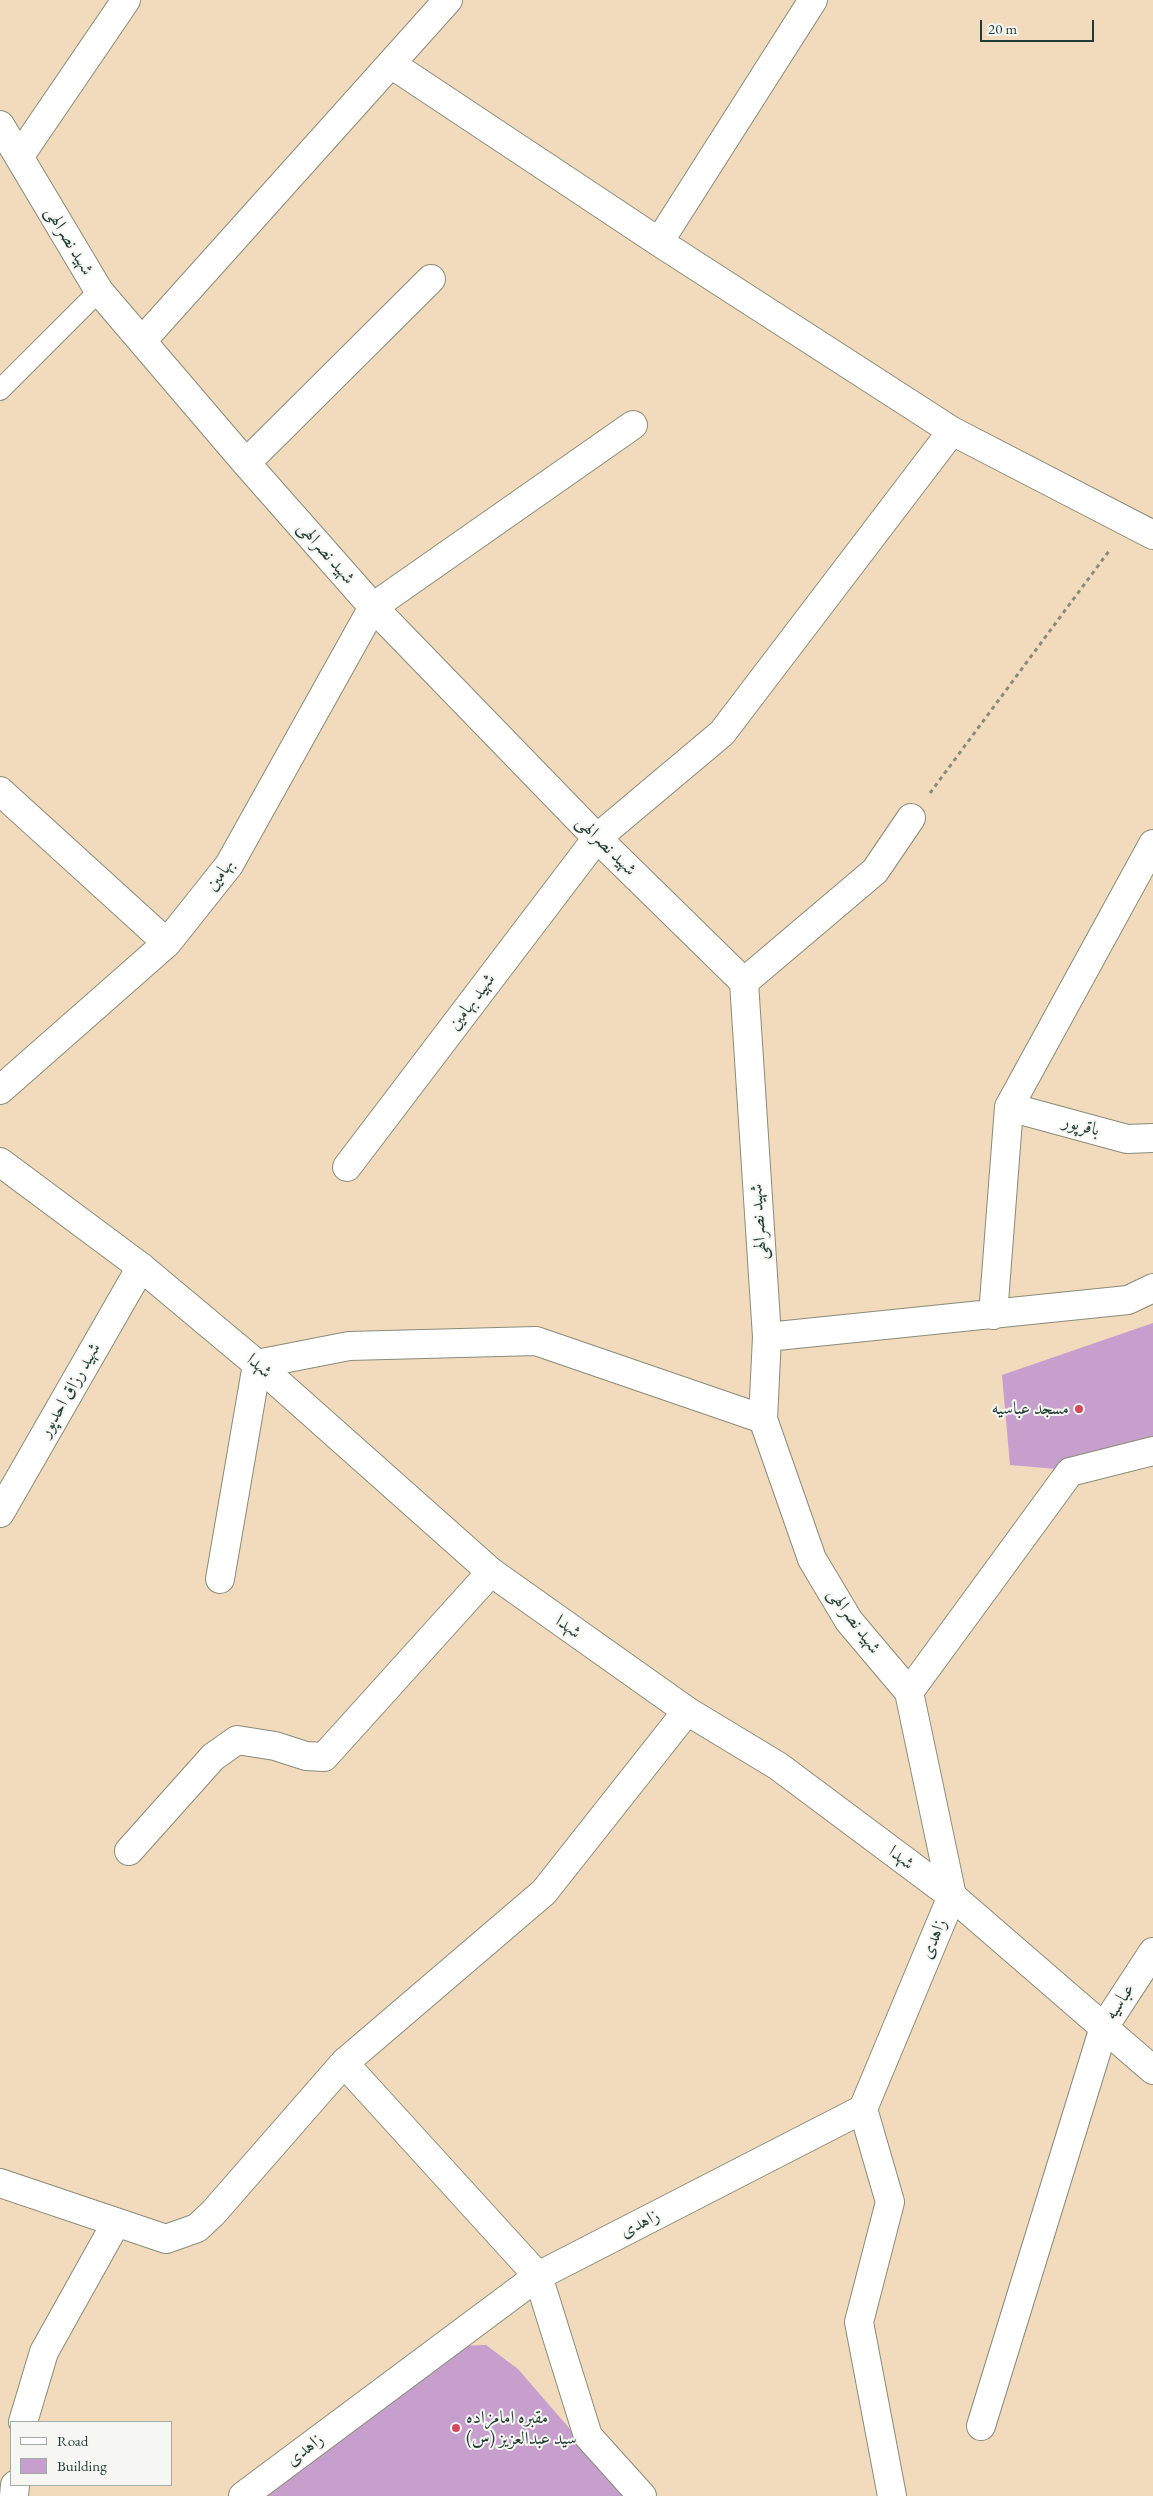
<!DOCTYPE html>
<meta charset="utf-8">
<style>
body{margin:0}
#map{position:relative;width:1153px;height:2496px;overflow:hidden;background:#f2dbbd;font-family:"EB Garamond",serif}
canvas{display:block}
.legend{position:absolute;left:10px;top:2421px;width:162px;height:65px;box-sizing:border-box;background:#f6f6f2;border:1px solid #a0aca6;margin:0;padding:6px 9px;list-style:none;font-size:15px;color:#1f3d34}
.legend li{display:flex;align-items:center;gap:10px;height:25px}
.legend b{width:25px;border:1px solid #a0aca6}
.scale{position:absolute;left:980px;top:20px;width:114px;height:22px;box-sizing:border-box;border:2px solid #1f3d34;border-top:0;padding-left:6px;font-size:15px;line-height:18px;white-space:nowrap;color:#1f3d34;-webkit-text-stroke:4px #f6f6f2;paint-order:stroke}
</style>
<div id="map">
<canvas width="1153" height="2496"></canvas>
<ul class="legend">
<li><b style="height:6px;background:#fff"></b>Road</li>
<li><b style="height:14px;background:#c79fcd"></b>Building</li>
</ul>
<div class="scale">20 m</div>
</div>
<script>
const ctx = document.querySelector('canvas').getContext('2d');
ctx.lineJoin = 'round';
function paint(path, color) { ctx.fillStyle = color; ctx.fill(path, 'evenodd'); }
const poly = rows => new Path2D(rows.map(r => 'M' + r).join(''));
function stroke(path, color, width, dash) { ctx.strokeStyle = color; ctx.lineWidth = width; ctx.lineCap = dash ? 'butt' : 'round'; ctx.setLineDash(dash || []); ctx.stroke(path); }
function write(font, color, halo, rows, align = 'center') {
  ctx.font = font + ' "EB Garamond",Amiri,serif'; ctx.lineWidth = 4; ctx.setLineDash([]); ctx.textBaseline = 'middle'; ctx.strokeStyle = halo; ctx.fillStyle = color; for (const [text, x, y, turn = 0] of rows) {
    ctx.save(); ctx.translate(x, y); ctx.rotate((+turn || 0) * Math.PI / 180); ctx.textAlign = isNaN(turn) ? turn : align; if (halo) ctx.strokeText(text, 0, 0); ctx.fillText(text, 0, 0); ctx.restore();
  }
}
const building = poly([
 [1153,1323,1153,1442,1056,1469,1010,1465,1002,1375],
 [486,2345,518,2369,628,2496,260,2496,452,2346]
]);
const path = poly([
 [930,793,1109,551]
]);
const service = poly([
 [0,390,99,291]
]);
const minor = poly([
 [391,64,659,242,952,431,1153,535],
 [0,125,99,291,246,463,373,607,597,838,744,982,767,1337,763,1419,812,1559,849,1621,909,1692],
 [19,157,126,0],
 [659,242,813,0],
 [142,341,448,0],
 [246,463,431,279],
 [0,791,167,943],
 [744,982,875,871,911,818],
 [0,1090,167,943,229,865,373,607,633,425],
 [1009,1107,1127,1139,1153,1138],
 [347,1167,597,838,722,733,952,431],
 [993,1315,1009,1107,1153,844],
 [767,1337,1128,1300,1153,1288],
 [0,1513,141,1267],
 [220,1579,257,1364,349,1346,536,1341,763,1419],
 [129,1851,213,1757,237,1740,275,1746,306,1756,324,1757,491,1572],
 [344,2063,538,2276,588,2436,642,2496],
 [863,2109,890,2202,859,2322,892,2496],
 [0,2183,166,2239,197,2228,213,2213,344,2063,544,1892,687,1711],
 [23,2422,44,2352,116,2223],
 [981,2426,1104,2027,1153,1952],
 [14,2496,15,2485],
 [243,2496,538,2276,863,2109,952,1896,909,1692,1070,1472,1153,1451]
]);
const tertiary = poly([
 [0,1162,141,1267,257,1364,491,1572,687,1711,778,1766,952,1896,1153,2070]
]);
const markers = [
 [1079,1409,5,"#d1495b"],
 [456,2428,5,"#d1495b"]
];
const streetNames = [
 ["شهید نصرالهی",69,241,59],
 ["شهید نصرالهی",326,553,49],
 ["شهید نصرالهی",606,846,45],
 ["بهامین",220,875,-54],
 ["شهید بهامین",472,1002,-53],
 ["باقرپور",1081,1126,15],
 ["شهید نصرالهی",759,1222,-94],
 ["شهدا",259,1366,41],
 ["شهید رزاق احدپور",70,1390,-60],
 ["شهید نصرالهی",854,1621,54],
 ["شهدا",568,1627,35],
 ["شهدا",901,1858,37],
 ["زاهدی",934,1939,-67],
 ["عباسیه",1120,2002,-57],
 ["زاهدی",640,2224,-27],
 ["زاهدی",305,2450,-37]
];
const poiNames = [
 ["مسجد عباسیه",1069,1409],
 ["مقبره امامزاده",466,2418,"left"],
 ["سید عبدالعزیز (س)",466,2439,"left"]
];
paint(building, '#c79fcd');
stroke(service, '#888c78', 22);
stroke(minor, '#888c78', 30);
stroke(tertiary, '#888c78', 30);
stroke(path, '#888c78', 3, [4, 4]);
stroke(service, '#fff', 20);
stroke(minor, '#fff', 28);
stroke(tertiary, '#fff', 28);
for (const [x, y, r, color] of markers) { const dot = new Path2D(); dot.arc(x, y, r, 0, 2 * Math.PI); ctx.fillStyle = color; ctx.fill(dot); stroke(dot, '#f6f6f2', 2); }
write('18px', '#1f3d34', '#f6f6f2', streetNames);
write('18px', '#1f3d34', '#f6f6f2', poiNames, 'right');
</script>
